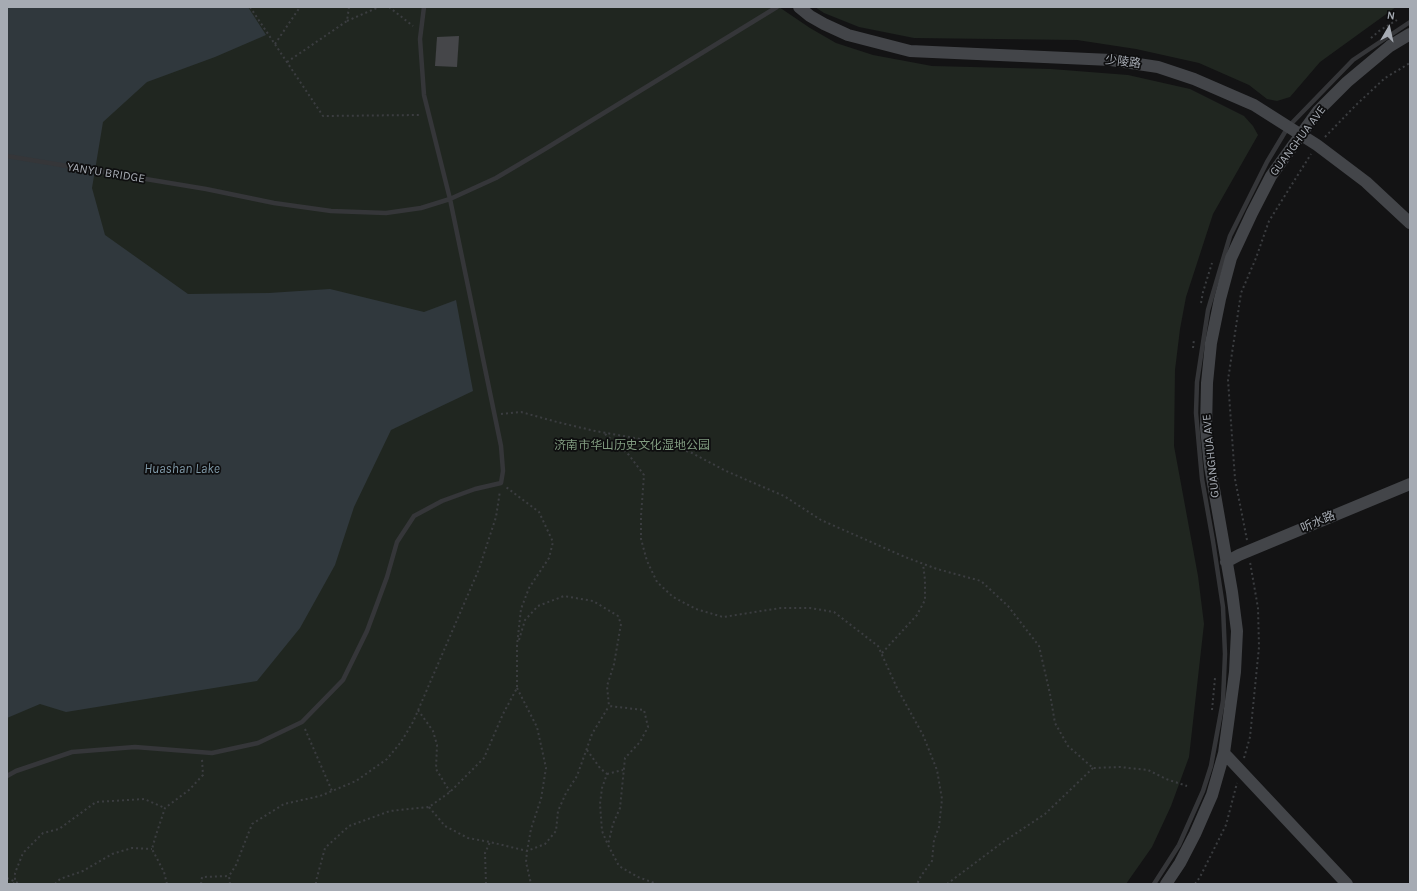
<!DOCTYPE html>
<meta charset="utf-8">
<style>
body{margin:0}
#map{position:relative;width:1417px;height:891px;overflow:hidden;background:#131314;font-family:Karla,sans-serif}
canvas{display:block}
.frame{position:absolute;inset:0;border:8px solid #a6abb3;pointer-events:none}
.north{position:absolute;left:1369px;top:8px;width:40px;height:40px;-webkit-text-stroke:3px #0e0e0f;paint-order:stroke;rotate:9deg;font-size:11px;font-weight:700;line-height:16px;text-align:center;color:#a6abb3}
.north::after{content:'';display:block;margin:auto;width:14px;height:18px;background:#a6abb3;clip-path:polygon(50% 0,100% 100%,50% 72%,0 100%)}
</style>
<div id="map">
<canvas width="1417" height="891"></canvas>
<div class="frame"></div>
<div class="north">N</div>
</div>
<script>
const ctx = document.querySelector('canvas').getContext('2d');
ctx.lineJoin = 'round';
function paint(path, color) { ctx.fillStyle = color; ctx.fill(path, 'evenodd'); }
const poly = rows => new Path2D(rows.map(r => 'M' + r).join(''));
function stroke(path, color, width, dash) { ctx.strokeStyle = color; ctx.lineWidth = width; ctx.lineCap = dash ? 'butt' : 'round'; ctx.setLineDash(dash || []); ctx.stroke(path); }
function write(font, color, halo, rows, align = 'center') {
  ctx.font = font + ' Karla,"Noto Sans SC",sans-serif'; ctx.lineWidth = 3.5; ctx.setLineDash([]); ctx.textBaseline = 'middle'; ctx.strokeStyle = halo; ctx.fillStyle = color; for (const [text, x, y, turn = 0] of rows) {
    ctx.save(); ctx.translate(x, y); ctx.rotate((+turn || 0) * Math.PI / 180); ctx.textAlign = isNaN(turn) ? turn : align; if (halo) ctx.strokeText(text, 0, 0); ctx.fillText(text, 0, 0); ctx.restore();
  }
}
const green = poly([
 [7,7,779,7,810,28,836,43,873,55,932,66,1051,69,1128,75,1190,89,1244,116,1253,126,1258,135,1213,214,1186,297,1180,329,1175,370,1174,446,1198,576,1204,624,1189,757,1171,806,1152,847,1126,884,7,884],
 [815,7,1396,7,1320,62,1290,97,1277,101,1267,99,1249,85,1199,63,1136,49,1077,40,914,38,859,27,824,13]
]);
const water = poly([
 [7,7,248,7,266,35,215,57,147,82,103,122,92,188,105,235,188,294,269,293,330,289,424,312,456,300,473,391,391,430,354,507,335,565,300,628,257,681,66,712,40,704,7,718]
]);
const building = poly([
 [459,36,457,67,435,66,437,37]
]);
const path = poly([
 [250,7,323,116,420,115],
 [389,7,413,26],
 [347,21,379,7],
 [1371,38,1379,31,1397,20],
 [275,44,300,7],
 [287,62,347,21,349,7],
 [1325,137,1356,105,1385,78,1410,63],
 [1201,303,1203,292,1212,263],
 [1193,348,1194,339],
 [501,414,521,412,557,422,595,431,646,440,690,452,726,471,784,496,821,520,905,557,937,569,981,581,1008,606,1039,646,1050,694,1055,723,1068,746,1093,768,1120,767,1148,770,1166,779,1187,786],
 [605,434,629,455,644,475,641,516,641,539,647,561,657,582,673,597,696,609,723,617,781,608,810,608,834,612,878,646,897,688,923,735,937,770,942,799,939,827,934,840,932,861,921,876,917,884],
 [1247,540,1235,479,1228,380,1241,293,1256,258,1269,221,1311,154],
 [519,640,525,620,538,606,564,596,593,601,618,616,621,624,614,664,607,686,609,706,644,710,648,727,640,742,625,758,620,808,613,824,608,845,619,866,638,877,657,884],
 [882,653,917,615,925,600,925,580,923,564],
 [517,688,537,727,546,768,541,799,531,829,527,851,526,862,531,884],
 [418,710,433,731,437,745,436,769,450,792],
 [1212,710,1215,678],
 [305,729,332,791],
 [587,750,600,768,607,774,602,788,600,804,602,831,608,845],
 [1244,758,1250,737,1259,647,1258,608,1250,562],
 [607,774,623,770],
 [429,807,445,826,468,838,490,842],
 [7,878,20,884],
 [13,884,15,882,15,873,23,853,43,833,59,829,96,802,144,799,165,808],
 [55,884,60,879,83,871,112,854,132,848,152,849],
 [167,884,164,872,152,849,156,835,165,808,189,790,203,775,202,759],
 [201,884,202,877,229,876],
 [230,884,229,876,236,865,252,824,284,804,320,796,356,781,387,759,401,742,413,722,479,569,496,517,500,491],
 [316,884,316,881,325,848,349,826,390,811,429,807,450,792,484,758,503,714,517,688,517,645,521,609,529,588,549,558,553,542,539,512,506,487],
 [486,884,485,853,490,842,527,851,545,844,556,831,558,811,566,793,577,776,592,734,609,706],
 [947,884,1003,842,1045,814,1093,768],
 [1195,884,1200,877,1226,825,1237,783]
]);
const lane = poly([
 [7,156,206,189,274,203,331,211,386,213,421,208,450,199,496,178,545,149,777,7],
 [7,776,16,771,72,752,135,747,212,753,258,743,302,722,343,680,367,631,387,577,397,542,414,516,442,501,475,489,501,483,503,471,501,446,450,199,424,95,420,39,424,7],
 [1154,884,1179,845,1203,791,1211,766,1223,701,1225,654,1223,607,1213,541,1202,479,1196,413,1197,382,1208,310,1230,236,1267,162,1288,127,1353,60,1410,22]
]);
const secondary = poly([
 [799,7,810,16,824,24,848,35,910,51,1111,60,1158,67,1194,79,1254,105,1317,145,1366,182,1410,223],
 [1226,562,1239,555,1410,484],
 [1224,753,1347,884],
 [1166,884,1180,863,1195,834,1212,795,1224,753,1235,672,1237,631,1232,592,1210,466,1206,428,1207,383,1211,343,1220,299,1231,258,1252,213,1271,176,1318,111,1347,82,1390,46,1410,34]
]);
const streetNames = [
 ["少陵路",1123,62,7],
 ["GUANGHUA AVE",1298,141,-53],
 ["YANYU BRIDGE",106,173,9],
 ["GUANGHUA AVE",1211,456,-96],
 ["听水路",1318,522,-23]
];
const parkNames = [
 ["济南市华山历史文化湿地公园",632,446]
];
const waterNames = [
 ["Huashan Lake",182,469]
];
paint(green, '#202620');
paint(water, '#30383d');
paint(building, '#454649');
stroke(path, '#3b3d40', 2, [2, 3]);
stroke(lane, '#353639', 4.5);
stroke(secondary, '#434549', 12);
write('12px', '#a6abb3', '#0e0e0f', streetNames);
write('12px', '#819c80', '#0e0e0f', parkNames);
write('italic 13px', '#819baa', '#0e0e0f', waterNames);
</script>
